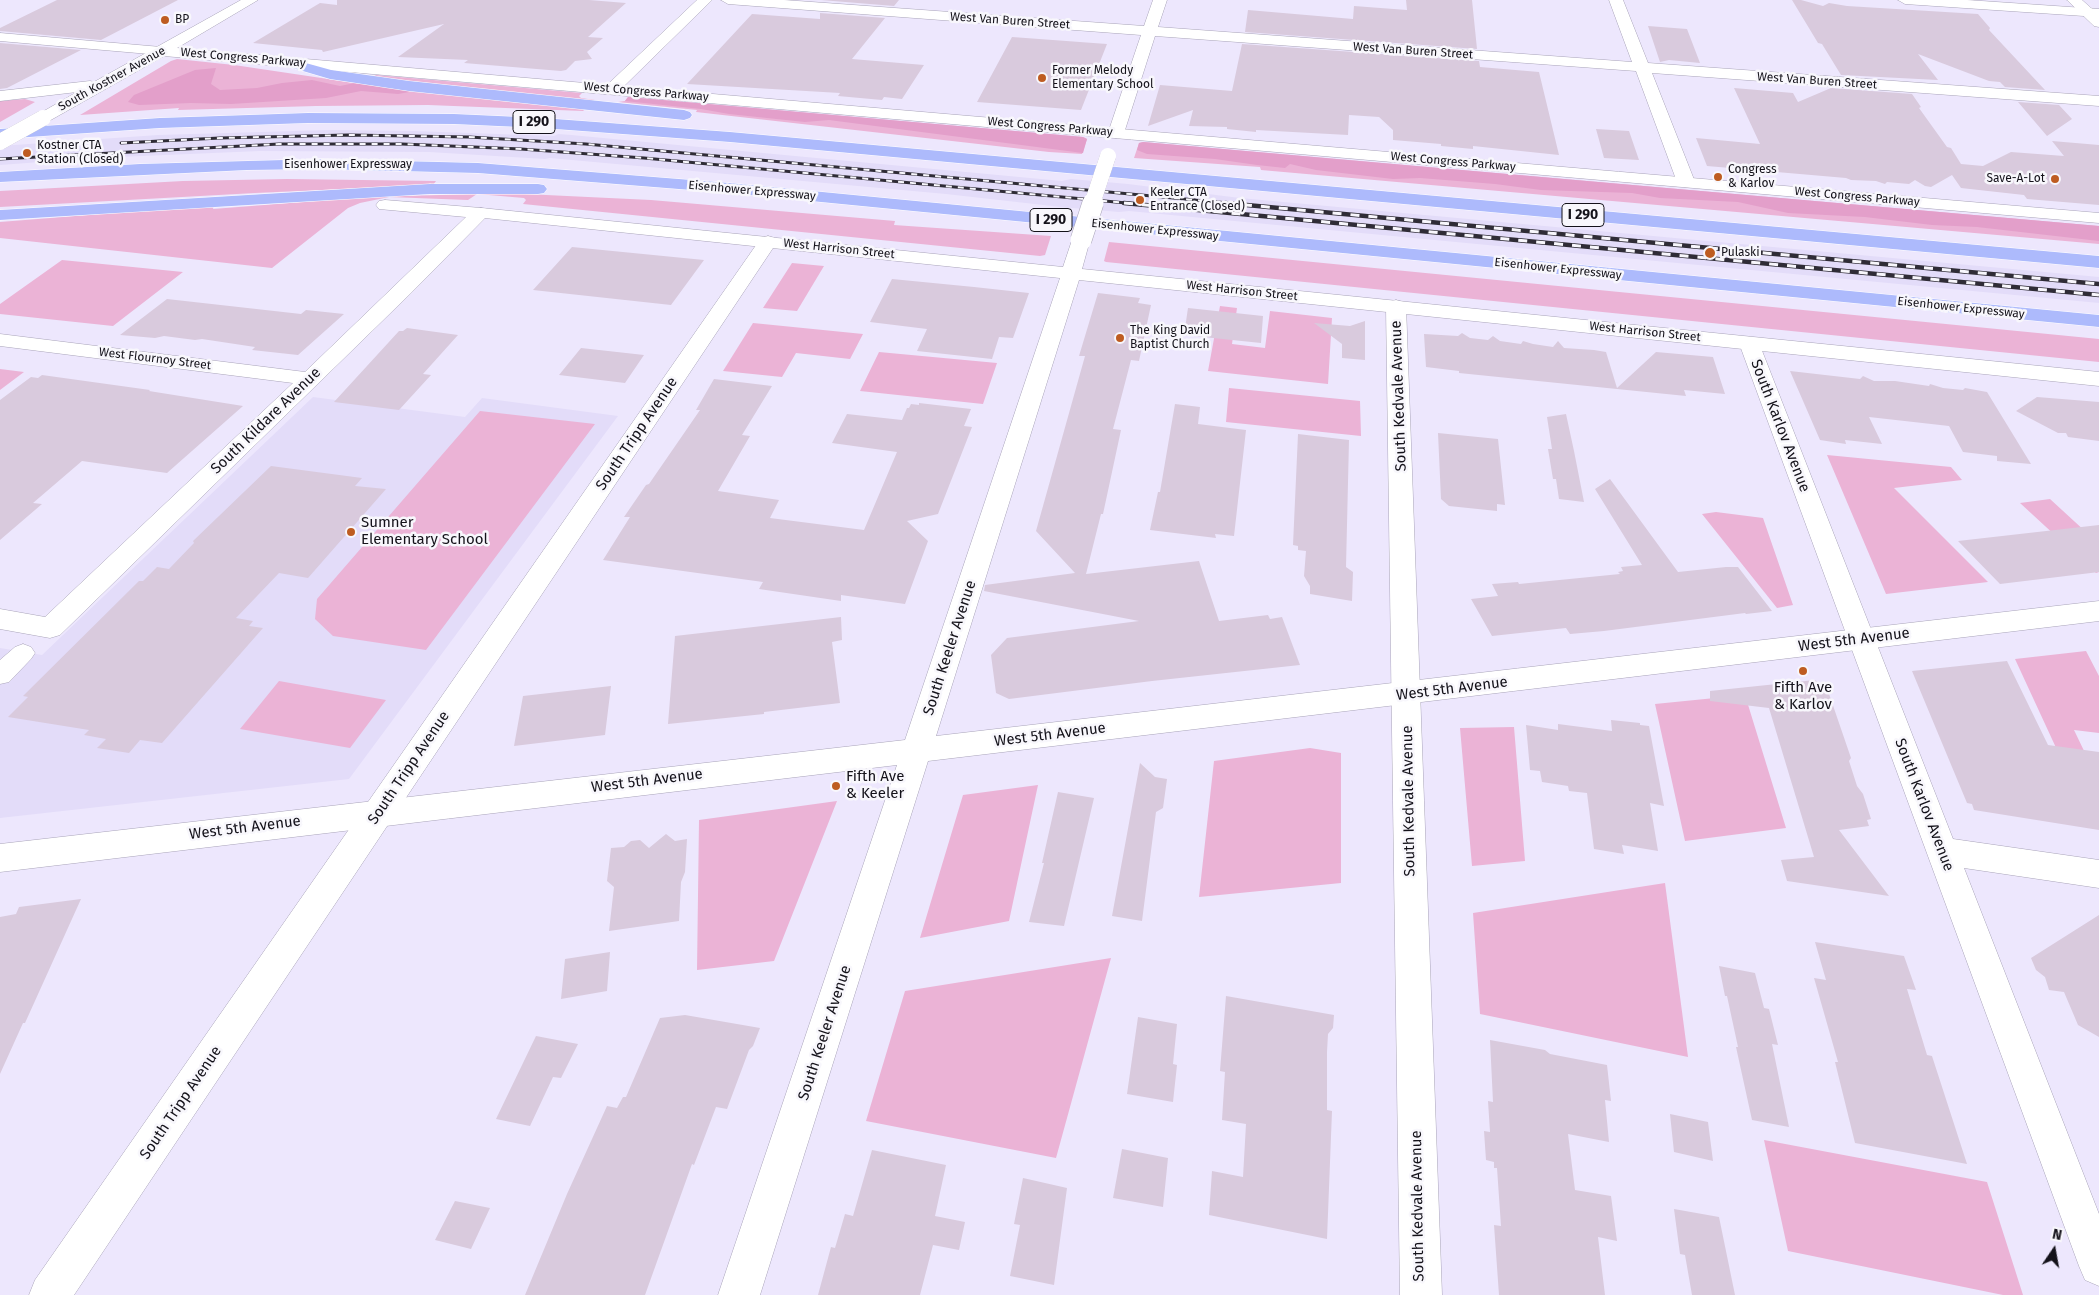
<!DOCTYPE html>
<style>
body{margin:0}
#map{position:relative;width:2099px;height:1295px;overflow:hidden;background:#ede7fd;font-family:"Fira Sans",sans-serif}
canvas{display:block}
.north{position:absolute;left:2029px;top:1225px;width:50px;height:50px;-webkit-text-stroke:4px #f8f7fc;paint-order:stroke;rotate:12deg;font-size:14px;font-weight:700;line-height:20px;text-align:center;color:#14121a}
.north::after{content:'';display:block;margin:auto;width:18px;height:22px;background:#14121a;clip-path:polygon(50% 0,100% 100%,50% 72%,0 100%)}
</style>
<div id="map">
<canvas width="2099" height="1295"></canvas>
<div class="north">N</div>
</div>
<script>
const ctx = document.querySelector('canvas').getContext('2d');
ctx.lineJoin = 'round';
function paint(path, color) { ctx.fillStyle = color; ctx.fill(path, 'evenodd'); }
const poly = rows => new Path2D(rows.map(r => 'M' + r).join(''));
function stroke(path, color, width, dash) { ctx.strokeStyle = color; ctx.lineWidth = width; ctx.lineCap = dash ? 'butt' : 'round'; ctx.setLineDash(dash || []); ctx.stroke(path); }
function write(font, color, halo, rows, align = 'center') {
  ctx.font = font + ' "Fira Sans",sans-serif'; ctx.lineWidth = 5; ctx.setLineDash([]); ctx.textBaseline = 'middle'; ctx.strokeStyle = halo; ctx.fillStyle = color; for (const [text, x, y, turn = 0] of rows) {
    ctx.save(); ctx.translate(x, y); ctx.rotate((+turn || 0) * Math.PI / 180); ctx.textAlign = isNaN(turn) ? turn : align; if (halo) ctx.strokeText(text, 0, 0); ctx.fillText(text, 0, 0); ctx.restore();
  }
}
const built = poly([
 [330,130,413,131,554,136,558,134,571,135,1062,181,1071,179,1128,184,1240,198,2099,277,2099,303,1129,211,1119,212,1061,207,946,194,550,158,545,159,429,152,260,151,95,158,0,165,0,146,158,135],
 [313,397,465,417,482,398,618,416,349,779,0,818,0,648,42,655]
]);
const green = poly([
 [177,59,234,65,355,83,586,108,583,111,428,105,316,106,178,110,179,108,80,115,171,61],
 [376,75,582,93,579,96,581,98,595,100,593,101,373,77],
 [628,97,1083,137,1087,139,1082,154,1049,152,696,112,697,110,618,102,625,101],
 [25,99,35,102,0,122,0,101],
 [1143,142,2099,226,2099,244,1261,170,1260,167,1134,158,1139,143],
 [287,179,436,181,433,185,255,193,0,207,0,191,183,181],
 [477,194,525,194,651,200,895,221,894,225,1051,236,1045,255,1040,256,523,204,526,200,524,198,477,194,468,200,389,197,360,203,348,208,272,268,0,238,0,222,214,205,213,209,367,197],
 [1109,242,2099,339,2099,362,1106,262,1104,261],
 [62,260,183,272,113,326,0,314,0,304],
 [792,263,824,266,797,311,763,308],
 [1220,306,1237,308,1232,344,1265,348,1270,311,1332,318,1328,384,1208,371],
 [753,323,863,334,850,359,796,353,782,377,723,371],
 [879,352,997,363,983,404,860,391],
 [0,369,24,372,0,390],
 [1229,388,1360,401,1361,436,1226,422],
 [480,411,595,424,426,650,333,636,315,619,317,599],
 [1827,455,1951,467,1962,480,1894,488,1988,582,1886,594],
 [2050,499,2099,544,2099,572,2096,573,2020,503],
 [1716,512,1763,518,1793,605,1777,608,1702,514],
 [2086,651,2099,676,2099,733,2074,730,2099,782,2070,778,2015,659],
 [279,681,386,700,350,748,240,729],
 [1745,695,1786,828,1685,841,1655,704],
 [1514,727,1525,861,1472,866,1460,728],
 [1310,748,1341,753,1341,883,1199,897,1214,761],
 [1038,785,1009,921,920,938,963,795],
 [837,801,774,961,697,970,699,820],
 [1665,883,1688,1057,1480,1014,1473,913],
 [1111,958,1056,1158,866,1121,905,991],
 [1764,1140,1987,1182,2023,1295,2003,1295,1788,1251]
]);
const forest = poly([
 [216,68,211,84,220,90,257,88,282,83,312,80,340,86,355,83,408,89,409,92,398,94,361,91,326,98,231,104,191,103,139,105,128,102,134,95,195,70],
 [628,97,1083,137,1087,139,1083,153,829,120,805,122,729,114,701,109,625,101],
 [1143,142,2099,226,2099,241,1977,227,1932,225,1865,217,1788,213,1738,202,1660,198,1632,193,1541,190,1495,184,1420,178,1393,179,1316,170,1290,164,1285,168,1257,165,1215,159,1147,154,1137,150,1139,143]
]);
const building = poly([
 [57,0,178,0,101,40,0,31,0,28],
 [337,0,589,0,626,3,588,37,603,38,587,52,592,59,575,61,566,70,561,71,464,63,468,60,398,57,444,24,323,52,322,50,253,43,320,3,337,5],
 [821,0,899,0,894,6],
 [1406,0,1472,0,1477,49,1245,32,1248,10,1353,19,1354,6,1407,10],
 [1792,0,1801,0,1823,6,1829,3,1847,6,1978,14,1990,28,1989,30,2045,90,2005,87,2000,82,1989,81,1918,54,1938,80,1841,75,1822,44,1818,43],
 [820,13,885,18,852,59,924,65,902,99,884,97,882,100,838,96,840,93,687,84,752,14,820,19],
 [1648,26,1687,29,1700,63,1669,60,1660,62],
 [1012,37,1107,44,1081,110,977,102],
 [0,43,81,50,7,88,0,89],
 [1242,44,1479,61,1480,67,1539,72,1559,155,1473,146,1473,149,1441,146,1441,144,1393,140,1393,130,1379,117,1349,115,1348,135,1256,130,1256,132,1227,129,1227,127,1189,126,1193,110,1148,126,1160,85,1232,91],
 [1734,88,1793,93,1798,102,1831,88,1912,94,1921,107,1919,108,1947,147,1951,148,1961,164,1983,166,2011,152,2064,156,2052,141,2099,145,2099,205,2027,199,2024,195,1961,188,1952,175,1931,187,1925,186,1915,180,1909,184,1887,182,1885,184,1876,181,1851,180,1846,178,1707,166,1696,138,1760,144],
 [2018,102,2059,105,2072,119,2047,136],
 [1596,129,1629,131,1639,160,1604,158],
 [572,247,704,260,671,305,533,290],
 [892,279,974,287,1029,293,1013,338,999,337,992,359,917,351,927,329,870,322],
 [1098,293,1140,298,1138,303,1151,305,1139,361,1131,360,1113,429,1121,430,1103,514,1101,514,1086,574,1199,561,1219,621,1268,615,1270,619,1282,617,1300,665,1152,681,1009,699,996,693,991,655,1007,638,1139,621,984,591,985,585,1075,573,1036,531,1085,356,1079,356],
 [167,299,301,314,306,310,344,314,298,355,252,350,255,347,202,339,195,340,164,336,155,338,120,335],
 [1188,308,1263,316,1261,343,1184,335],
 [1365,321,1365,360,1342,358,1342,344,1314,323,1350,326],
 [407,328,458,335,423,374,431,375,399,410,334,402,399,331,403,331],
 [1462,333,1470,338,1488,340,1493,336,1500,341,1521,344,1523,341,1533,344,1553,347,1558,341,1564,348,1594,350,1606,352,1617,388,1656,352,1713,357,1725,394,1684,390,1686,396,1459,373,1459,371,1426,367,1424,334,1458,336],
 [581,348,644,355,625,383,559,375],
 [1790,371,1860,379,1863,376,1874,381,1895,381,1929,386,1930,384,1943,388,1963,390,1965,388,1987,392,2031,464,1997,461,1997,456,1963,452,1949,426,1869,417,1882,444,1845,440,1846,444,1820,440],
 [42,375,150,390,149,391,243,406,167,473,82,461,33,503,42,504,0,540,0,400,31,377,38,378],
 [714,379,772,386,742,435,750,436,718,491,779,500,770,518,864,530,897,452,832,443,847,414,902,420,907,408,909,408,911,404,919,405,919,403,971,409,964,426,972,427,938,514,907,521,928,541,905,604,841,595,841,601,759,589,763,582,603,560,630,517,624,517,646,485,649,484,700,410,696,410],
 [2037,397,2099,402,2099,441,2068,437,2066,433,2058,433,2016,411],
 [1175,404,1200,407,1198,424,1246,430,1234,536,1215,534,1216,538,1150,530,1158,492,1160,492],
 [1566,414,1574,451,1584,502,1559,499,1556,479,1553,479,1548,449,1552,449,1547,417],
 [1438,433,1498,439,1505,505,1497,504,1497,511,1449,506,1441,499],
 [1298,434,1349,440,1346,567,1353,572,1352,601,1310,594,1310,586,1304,576,1306,551,1298,550,1298,546,1293,545],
 [271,466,362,478,355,486,386,489,308,578,279,573,236,618,253,621,249,626,263,628,162,743,140,740,129,753,97,748,106,739,84,735,89,730,8,717,28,697,23,696,139,581,143,581,157,567,169,569,194,543,193,541],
 [1610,479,1678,572,1726,567,1738,567,1772,611,1746,614,1745,613,1604,631,1570,634,1566,628,1492,636,1471,599,1498,596,1492,584,1518,582,1519,584,1620,574,1618,572,1623,571,1621,567,1642,565,1595,489],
 [2099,525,2099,572,2000,584,1958,541],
 [841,617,842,640,832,642,840,703,764,712,764,714,668,724,675,636],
 [2007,661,2048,745,2099,752,2099,830,1974,810,1972,804,1967,803,1912,671],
 [1815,680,1827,688,1851,758,1849,761,1857,786,1863,794,1871,819,1867,820,1869,826,1839,830,1889,896,1787,881,1781,860,1814,857,1769,708,1710,701,1710,691],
 [611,686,605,735,514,746,523,696],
 [1611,720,1640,723,1640,725,1649,726,1664,806,1650,803,1658,851,1622,845,1624,854,1594,849,1587,793,1569,791,1568,786,1542,782,1540,771,1530,770,1526,725,1558,730,1558,724,1612,731],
 [1140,763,1155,777,1167,779,1163,808,1156,812,1142,921,1112,916],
 [1058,792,1094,798,1064,926,1029,922,1044,863,1042,863],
 [666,834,675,841,687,839,685,872,681,882,679,921,609,931,614,887,607,881,611,848,624,847,631,841,640,840,649,848],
 [81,899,25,1023,23,1023,0,1074,0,917,16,914,19,907],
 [2099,915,2099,1037,2078,1025,2064,992,2049,990,2045,977,2036,970,2031,958],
 [1815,942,1904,956,1916,990,1907,989,1927,1055,1932,1056,1967,1164,1855,1143,1835,1062,1838,1062,1814,978,1826,980],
 [610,952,607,991,561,999,565,959],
 [1719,966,1755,973,1764,1008,1769,1009,1778,1045,1772,1044,1789,1127,1752,1120,1736,1047,1738,1047,1727,996,1725,996],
 [1226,996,1334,1015,1333,1028,1328,1034,1327,1052,1327,1110,1332,1111,1327,1239,1209,1215,1212,1171,1243,1177,1246,1124,1222,1120,1225,1072,1220,1071],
 [685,1015,760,1028,753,1046,749,1050,727,1109,716,1107,694,1165,692,1164,645,1295,525,1295,567,1194,607,1106,617,1108,623,1097,626,1097,660,1018],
 [1138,1017,1177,1024,1173,1064,1177,1065,1173,1102,1127,1094],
 [536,1036,578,1044,561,1078,553,1077,530,1126,496,1119],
 [1490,1040,1545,1050,1550,1054,1607,1065,1611,1101,1605,1100,1609,1142,1568,1134,1575,1190,1611,1196,1617,1241,1598,1237,1605,1295,1499,1295,1494,1225,1501,1226,1497,1168,1494,1168,1494,1162,1486,1160,1484,1131,1490,1132,1488,1101,1493,1102],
 [1670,1114,1708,1122,1713,1161,1674,1152],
 [1122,1149,1168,1158,1163,1207,1113,1198],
 [872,1150,946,1165,935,1216,965,1222,959,1250,933,1245,920,1295,818,1295,831,1247,835,1248,845,1214,853,1216],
 [1023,1178,1067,1188,1054,1285,1010,1276,1020,1225,1014,1224],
 [455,1201,490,1208,471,1249,435,1240],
 [1674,1209,1719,1217,1735,1295,1692,1295,1685,1255,1680,1254]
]);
const pedestrian = poly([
 [23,644,31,647,35,653,31,659,9,682,0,684,0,660,15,647,23,644]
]);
const minor = poly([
 [697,0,712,0,618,92,606,92,604,89,606,86,697,0],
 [721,0,784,0,1144,26,1153,0,1167,0,1158,27,1632,62,1609,0,1623,0,1648,63,2099,96,2099,106,1652,73,1695,182,1692,186,1686,187,1680,186,1677,182,1636,71,1155,36,1124,133,1122,136,1116,138,1110,136,1108,133,1141,35,728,4,721,0],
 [1898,0,1967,0,2099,9,2099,17,1905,4,1898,0],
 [0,33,161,47,166,48,168,51,166,54,161,55,0,41,0,33],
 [385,200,481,208,487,209,490,213,411,293,60,635,50,638,0,629,0,609,45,617,293,383,0,346,0,334,305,372,466,217,379,209,376,205,379,201,385,200],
 [768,236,775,238,777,242,74,1295,29,1295,35,1280,761,238,768,236],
 [1396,300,1403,302,1406,306,1442,1295,1400,1295,1386,306,1389,302,1396,300],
 [1749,337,1756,339,1759,343,1953,839,2099,860,2099,888,1964,868,2099,1214,2099,1286,2085,1280,2079,1266,1739,343,1742,339,1749,337]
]);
const tertiary = poly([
 [241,0,258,0,177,48,2099,213,2099,223,164,56,49,121,43,123,37,121,35,118,37,115,77,92,0,101,0,91,90,81,94,82,241,0],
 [481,208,1063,267,1072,240,1074,236,1081,234,1088,236,1090,240,1082,269,2099,372,2099,386,1079,280,936,736,2099,601,2099,621,928,761,760,1295,718,1295,897,765,0,872,0,844,905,740,1060,278,475,217,472,213,475,209,481,208]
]);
const secondary = poly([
 [2067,0,2082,0,2099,15,2099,27,2094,26,2067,0]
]);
const motorway = poly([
 [284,57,331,70,409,81,684,110,690,112,692,115,690,118,684,120,409,91,330,79,279,64,277,61,279,58,284,57],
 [308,113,454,114,542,118,730,132,2099,256,2099,268,730,142,542,128,454,124,308,123,160,128,0,139,0,129,160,118,308,113],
 [320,159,478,163,729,183,2099,315,2099,327,729,193,478,173,320,169,247,170,0,182,0,172,140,164,320,159],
 [430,184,538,184,544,185,547,189,544,193,538,194,430,194,0,220,0,210,430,184]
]);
const railFar1 = poly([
 [121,143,220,138,348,135,469,137,586,144,1239,204],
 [0,159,279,144,402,144,521,149,644,158,1137,204]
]);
const rail = poly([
 [1124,203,2099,295],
 [1225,203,2099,284]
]);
const tertiaryBridgeFar1 = poly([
 [0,142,43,118],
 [1092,204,1108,156]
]);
const tertiaryBridge = poly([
 [1081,240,1093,203]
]);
const markers = [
 [165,20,5,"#be5c21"],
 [1042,78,5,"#be5c21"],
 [27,153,5,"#be5c21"],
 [1718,177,5,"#be5c21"],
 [2055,179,5,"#be5c21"],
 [1140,200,5,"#be5c21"],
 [1710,253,6,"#be5c21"],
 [1120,338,5,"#be5c21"],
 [351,532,5,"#be5c21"],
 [1803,671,5,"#be5c21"],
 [836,786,5,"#be5c21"]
];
const farPoinames = [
 ["BP",175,20],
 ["Former Melody",1052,71],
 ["Elementary School",1052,85],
 ["Kostner CTA",37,146],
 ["Station (Closed)",37,160],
 ["Congress",1728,170],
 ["& Karlov",1728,184],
 ["Save-A-Lot",2045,179,"right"],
 ["Keeler CTA",1150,193],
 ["Entrance (Closed)",1150,207],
 ["Pulaski",1721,253],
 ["The King David",1130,331],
 ["Baptist Church",1130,345]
];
const farStreetnames = [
 ["West Van Buren Street",1010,21,4],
 ["West Van Buren Street",1413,51,4],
 ["West Congress Parkway",243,58,5],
 ["South Kostner Avenue",112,79,-29],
 ["West Van Buren Street",1817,81,4],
 ["West Congress Parkway",646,92,5],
 ["West Congress Parkway",1050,127,5],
 ["West Congress Parkway",1453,162,5],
 ["Eisenhower Expressway",348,165],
 ["Eisenhower Expressway",752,191,5],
 ["West Congress Parkway",1857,197,5],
 ["Eisenhower Expressway",1155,230,6],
 ["West Harrison Street",839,249,6],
 ["Eisenhower Expressway",1558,269,6],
 ["West Harrison Street",1242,291,6],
 ["Eisenhower Expressway",1961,308,6],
 ["West Harrison Street",1645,332,6],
 ["West Flournoy Street",155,359,7]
];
const shields = [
 [534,122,42],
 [1583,215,42],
 [1051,220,42]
];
const shieldNames = [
 ["I 290",534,122],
 ["I 290",1583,215],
 ["I 290",1051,220]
];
const streetNames = [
 ["South Kedvale Avenue",1399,396,-92],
 ["South Kildare Avenue",266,421,-44],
 ["South Karlov Avenue",1780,426,69],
 ["South Tripp Avenue",637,434,-56],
 ["West 5th Avenue",1854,640,-7],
 ["South Keeler Avenue",950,648,-72],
 ["West 5th Avenue",1452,689,-7],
 ["West 5th Avenue",1050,735,-7],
 ["South Tripp Avenue",409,768,-56],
 ["West 5th Avenue",647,781,-7],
 ["South Kedvale Avenue",1409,801,-91],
 ["South Karlov Avenue",1924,805,69],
 ["West 5th Avenue",245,828,-7],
 ["South Keeler Avenue",825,1033,-72],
 ["South Tripp Avenue",181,1103,-56],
 ["South Kedvale Avenue",1418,1206,-91]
];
const poiNames = [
 ["Sumner",361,523],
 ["Elementary School",361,540],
 ["Fifth Ave",1803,688,"center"],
 ["& Karlov",1803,705,"center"],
 ["Fifth Ave",846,777],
 ["& Keeler",846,794]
];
paint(built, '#e3dcf9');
paint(green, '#ebb3d6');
paint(forest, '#e39fca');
paint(building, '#d9cadd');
stroke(pedestrian, '#a9a4b9', 1);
stroke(minor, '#a9a4b9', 1);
stroke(tertiary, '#a9a4b9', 1);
stroke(secondary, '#a9a4b9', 1);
stroke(motorway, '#fff', 1);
paint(pedestrian, '#fff');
paint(minor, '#fff');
paint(tertiary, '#fff');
paint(secondary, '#fff');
paint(motorway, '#adbafc');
stroke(railFar1, '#2f2c36', 3);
stroke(rail, '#2f2c36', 4.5);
stroke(railFar1, '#f8f7fc', 2, [6]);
stroke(rail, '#f8f7fc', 3, [9]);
stroke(tertiaryBridgeFar1, '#a9a4b9', 16, []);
stroke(tertiaryBridge, '#a9a4b9', 22, []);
stroke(tertiaryBridgeFar1, '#fff', 16);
stroke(tertiaryBridge, '#fff', 21);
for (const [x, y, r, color] of markers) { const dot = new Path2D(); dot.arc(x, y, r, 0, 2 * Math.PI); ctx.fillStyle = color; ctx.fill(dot); stroke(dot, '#f8f7fc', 2); }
write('12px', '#14121a', '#f8f7fc', farPoinames, 'left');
write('12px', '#14121a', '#f8f7fc', farStreetnames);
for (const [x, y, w] of shields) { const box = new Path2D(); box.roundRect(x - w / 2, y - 11.5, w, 23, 4); ctx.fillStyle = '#f8f7fc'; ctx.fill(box); stroke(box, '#14121a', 1); }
write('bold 14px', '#14121a', null, shieldNames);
write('15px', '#14121a', '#f8f7fc', streetNames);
write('15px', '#14121a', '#f8f7fc', poiNames, 'left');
</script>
